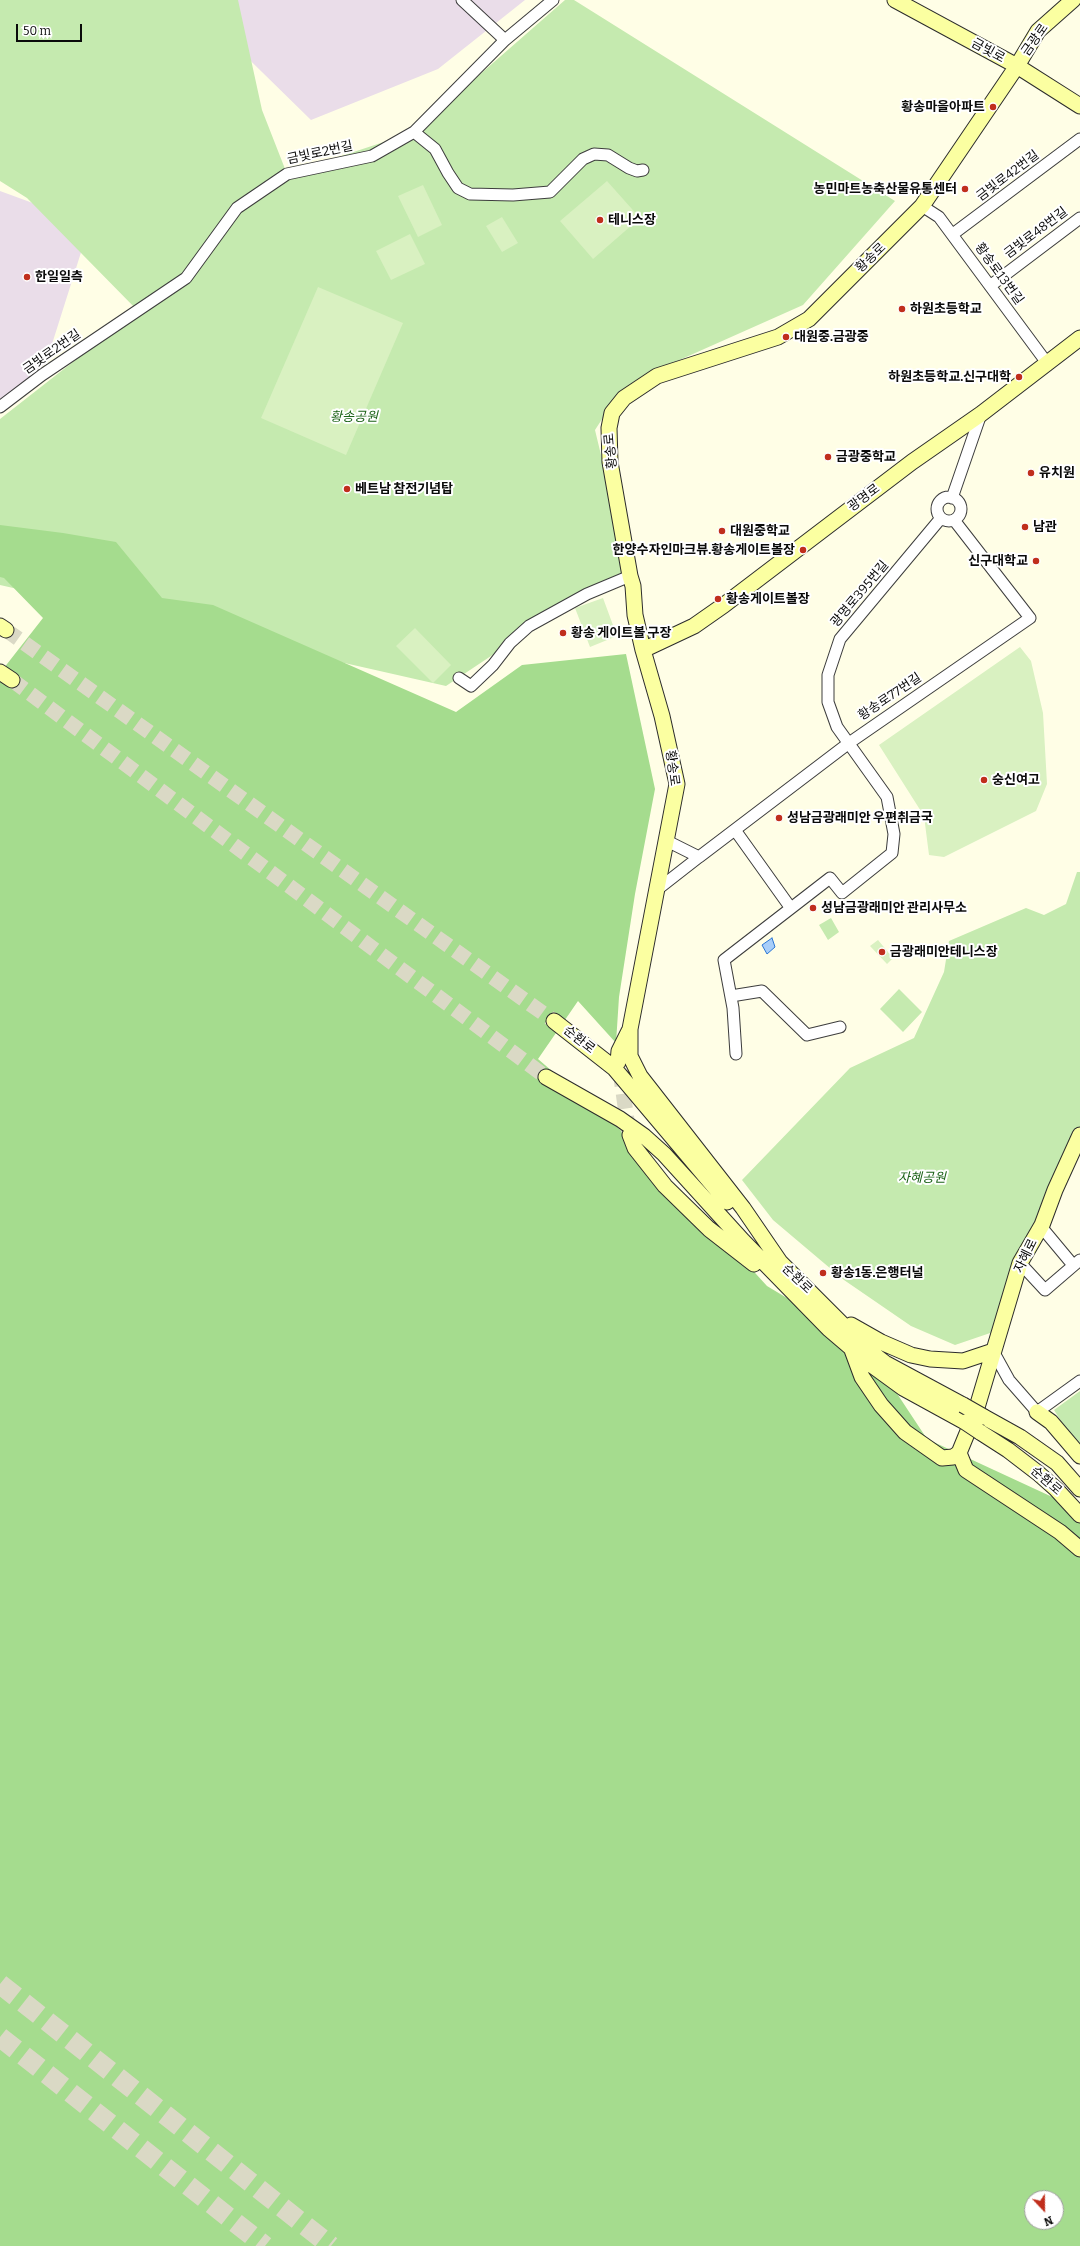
<!DOCTYPE html>
<meta charset="utf-8">
<style>
body{margin:0}
#map{position:relative;width:1080px;height:2246px;overflow:hidden;background:#fffee6;font-family:Bitter,serif}
canvas{display:block}
.north{position:absolute;left:1024px;top:2190px;width:40px;height:40px;box-sizing:border-box;background:#fff;border:1px solid #9d9d9d;border-radius:50%;rotate:158deg;font-size:11px;font-weight:700;line-height:16px;text-align:center;color:#0a0a0a}
.north::after{content:'';display:block;margin:auto;width:14px;height:18px;background:#c02e1c;clip-path:polygon(50% 0,100% 100%,50% 72%,0 100%)}
.scale{position:absolute;left:16px;top:24px;width:66px;height:18px;box-sizing:border-box;border:2px solid #0a0a0a;border-top:0;padding-left:5px;font-size:12px;line-height:14px;white-space:nowrap;color:#0a0a0a;-webkit-text-stroke:3px #fff;paint-order:stroke}
</style>
<div id="map">
<canvas width="1080" height="2246"></canvas>
<div class="north">N</div>
<div class="scale">50 m</div>
</div>
<script>
const ctx = document.querySelector('canvas').getContext('2d');
ctx.lineJoin = 'round';
function paint(path, color) { ctx.fillStyle = color; ctx.fill(path, 'evenodd'); }
const poly = rows => new Path2D(rows.map(r => 'M' + r).join(''));
function stroke(path, color, width, dash) { ctx.strokeStyle = color; ctx.lineWidth = width; ctx.lineCap = dash ? 'butt' : 'round'; ctx.setLineDash(dash || []); ctx.stroke(path); }
function write(font, color, halo, rows, align = 'center') {
  ctx.font = font + ' Bitter,"Noto Sans KR",serif'; ctx.lineWidth = 4; ctx.setLineDash([]); ctx.textBaseline = 'middle'; ctx.strokeStyle = halo; ctx.fillStyle = color; for (const [text, x, y, turn = 0] of rows) {
    ctx.save(); ctx.translate(x, y); ctx.rotate((+turn || 0) * Math.PI / 180); ctx.textAlign = isNaN(turn) ? turn : align; if (halo) ctx.strokeText(text, 0, 0); ctx.fillText(text, 0, 0); ctx.restore();
  }
}
const industrial = poly([
 [228,0,525,0,438,69,311,120,214,25],
 [0,191,90,224,46,363,0,401]
]);
const green = poly([
 [0,0,238,0,262,110,287,174,414,132,565,0,574,0,895,201,803,305,648,374,615,399,595,430,630,576,539,624,446,686,0,585,0,419,138,311,27,198,0,181],
 [1077,872,1080,872,1080,1135,999,1330,955,1345,911,1326,844,1280,773,1220,742,1180,850,1068,914,1038,944,972,949,941,1026,908,1044,915,1066,904],
 [831,918,839,932,828,940,819,925],
 [899,989,922,1012,903,1032,880,1009],
 [1080,1391,1080,1447,1076,1445,1054,1410]
]);
const forest = poly([
 [0,525,63,533,116,542,162,598,213,605,456,712,522,665,626,654,655,789,635,894,619,997,616,1043,578,1001,538,1059,640,1147,767,1286,865,1345,927,1439,1061,1501,1080,1522,1080,2246,0,2246,0,673,43,618,4,578,0,577],
 [1032,2198,1056,2198,1056,2222,1032,2222]
]);
const pitch = poly([
 [607,181,640,218,593,259,560,221],
 [423,185,442,225,418,237,398,196],
 [502,217,518,243,502,252,486,226],
 [410,234,425,264,391,280,376,251],
 [318,287,403,323,346,455,261,418],
 [603,598,617,636,590,647,575,608],
 [415,628,451,665,433,683,396,646],
 [1020,647,1031,661,1043,713,1047,784,1036,811,944,857,929,855,924,816,879,745],
 [878,940,893,958,887,964,870,946]
]);
const water = poly([
 [772,938,775,947,767,954,762,945,772,938]
]);
const secondaryTunnel = poly([
 [6,630,554,1021],
 [12,680,546,1077],
 [620,1071,629,1134]
]);
const highwayTunnel = poly([
 [0,1984,331,2246],
 [0,2037,265,2246]
]);
const street = poly([
 [462,0,505,40],
 [414,132,435,149,448,173,458,188,470,194,513,195,550,192,583,159,594,154,608,155,629,168,637,171,643,170],
 [922,206,939,217,1047,363],
 [953,234,1080,139],
 [990,286,1080,218],
 [0,407,42,375,186,278,237,208,287,174,372,156,414,132,505,40,553,0],
 '937 509a12 12 0 1 1 24 0a12 12 0 1 1-24 0Z',
 [952,498,981,414],
 [459,678,471,686,493,665,510,643,529,626,587,594,630,576],
 [735,830,790,907],
 [667,841,699,857,849,743,1030,618,954,520],
 [658,889,699,857],
 [731,996,762,991,807,1035,840,1027],
 [736,1054,733,1008,724,960,830,878,842,893,892,853,894,834,887,797,837,727,828,702,828,675,840,639,941,518],
 [1042,1225,1043,1229,1073,1265],
 [1020,1263,1045,1290,1080,1260],
 [993,1351,1009,1380,1037,1412,1080,1381]
]);
const secondary = poly([
 [895,0,1017,66,1080,106],
 [0,626,6,630],
 [643,650,694,626,724,605,912,462,981,414,1080,338],
 [0,672,12,680],
 [554,1021,614,1068,727,1202],
 [618,1062,619,1051,629,1031],
 [546,1077,620,1119,644,1136,664,1154,743,1241,829,1329,870,1364,903,1388,965,1422],
 [630,1135,635,1148,665,1186,709,1229,754,1264],
 [773,1255,868,1350,885,1363,963,1405],
 [780,1262,743,1208,640,1076,630,1056,630,1029,677,784,662,716,643,650,635,615,633,586,630,576,610,462,609,428,612,413,624,398,657,376,778,337,809,319,922,206,1017,66,1038,31,1073,0],
 [851,1325,881,1342,911,1355,930,1359,963,1361,993,1351],
 [852,1350,862,1377,881,1405,905,1432,942,1458,953,1457,959,1453,975,1414,1020,1263,1042,1225,1055,1190,1080,1135],
 [1037,1412,1051,1422,1080,1456],
 [984,1417,1020,1437,1057,1463,1080,1489],
 [980,1432,1008,1450,1038,1473,1056,1489,1080,1515],
 [959,1453,966,1470,1060,1532,1080,1549]
]);
const secondaryBridge = poly([
 [963,1405,984,1417],
 [965,1422,980,1432]
]);
const markers = [
 [993,107,4,"#c02e1c"],
 [965,189,4,"#c02e1c"],
 [600,220,4,"#c02e1c"],
 [27,277,4,"#c02e1c"],
 [902,309,4,"#c02e1c"],
 [786,337,4,"#c02e1c"],
 [1019,377,4,"#c02e1c"],
 [828,457,4,"#c02e1c"],
 [1031,473,4,"#c02e1c"],
 [347,489,4,"#c02e1c"],
 [1025,527,4,"#c02e1c"],
 [722,531,4,"#c02e1c"],
 [803,550,4,"#c02e1c"],
 [1036,561,4,"#c02e1c"],
 [718,599,4,"#c02e1c"],
 [563,633,4,"#c02e1c"],
 [984,780,4,"#c02e1c"],
 [779,818,4,"#c02e1c"],
 [813,908,4,"#c02e1c"],
 [882,952,4,"#c02e1c"],
 [823,1273,4,"#c02e1c"]
];
const streetNames = [
 ["금광로",1035,40,-55],
 ["금빛로",988,51,29],
 ["금빛로2번길",320,153,-12],
 ["금빛로42번길",1008,176,-37],
 ["금빛로48번길",1036,233,-37],
 ["황송로",871,258,-44],
 ["황송로13번길",999,274,54],
 ["금빛로2번길",52,352,-35],
 ["황송로",611,451,-95],
 ["광명로",864,498,-37],
 ["광명로395번길",860,594,-50],
 ["황송로77번길",890,697,-34],
 ["황송로",672,768,82],
 ["순환로",579,1040,38],
 ["자혜로",1026,1256,-64],
 ["순환로",797,1279,44],
 ["순환로",1046,1481,41]
];
const poiNames = [
 ["황송마을아파트",985,107,"right"],
 ["농민마트농축산물유통센터",957,189,"right"],
 ["테니스장",608,220],
 ["한일일측",35,277],
 ["하원초등학교",910,309],
 ["대원중.금광중",794,337],
 ["하원초등학교.신구대학",1011,377,"right"],
 ["금광중학교",836,457],
 ["유치원",1039,473],
 ["베트남 참전기념탑",355,489],
 ["남관",1033,527],
 ["대원중학교",730,531],
 ["한양수자인마크뷰.황송게이트볼장",795,550,"right"],
 ["신구대학교",1028,561,"right"],
 ["황송게이트볼장",726,599],
 ["황송 게이트볼 구장",571,633],
 ["숭신여고",992,780],
 ["성남금광래미안 우편취금국",787,818],
 ["성남금광래미안 관리사무소",821,908],
 ["금광래미안테니스장",890,952],
 ["황송1동.은행터널",831,1273]
];
const parkNames = [
 ["황송공원",354,417],
 ["자혜공원",922,1178]
];
paint(industrial, '#eadde9');
paint(green, '#c5eaaf');
paint(forest, '#a5dc8e');
paint(pitch, '#d9f1c1');
paint(water, '#a8cef9');
stroke(water, '#2b76d4', 1);
stroke(secondaryTunnel, '#dad9c5', 15, [15, 8]);
stroke(highwayTunnel, '#dad9c5', 20, [20, 10]);
stroke(street, '#3d3d3d', 13);
stroke(secondary, '#2c2c2c', 17);
stroke(street, '#fff', 11);
stroke(secondary, '#fbffa1', 15);
stroke(secondaryBridge, '#2c2c2c', 17, []);
stroke(secondaryBridge, '#fbffa1', 15);
for (const [x, y, r, color] of markers) { const dot = new Path2D(); dot.arc(x, y, r, 0, 2 * Math.PI); ctx.fillStyle = color; ctx.fill(dot); stroke(dot, '#fff', 1.5); }
write('13px', '#0a0a0a', '#fff', streetNames);
write('bold 13px', '#0a0a0a', '#fff', poiNames, 'left');
write('italic 13px', '#1c6318', '#fff', parkNames);
</script>
